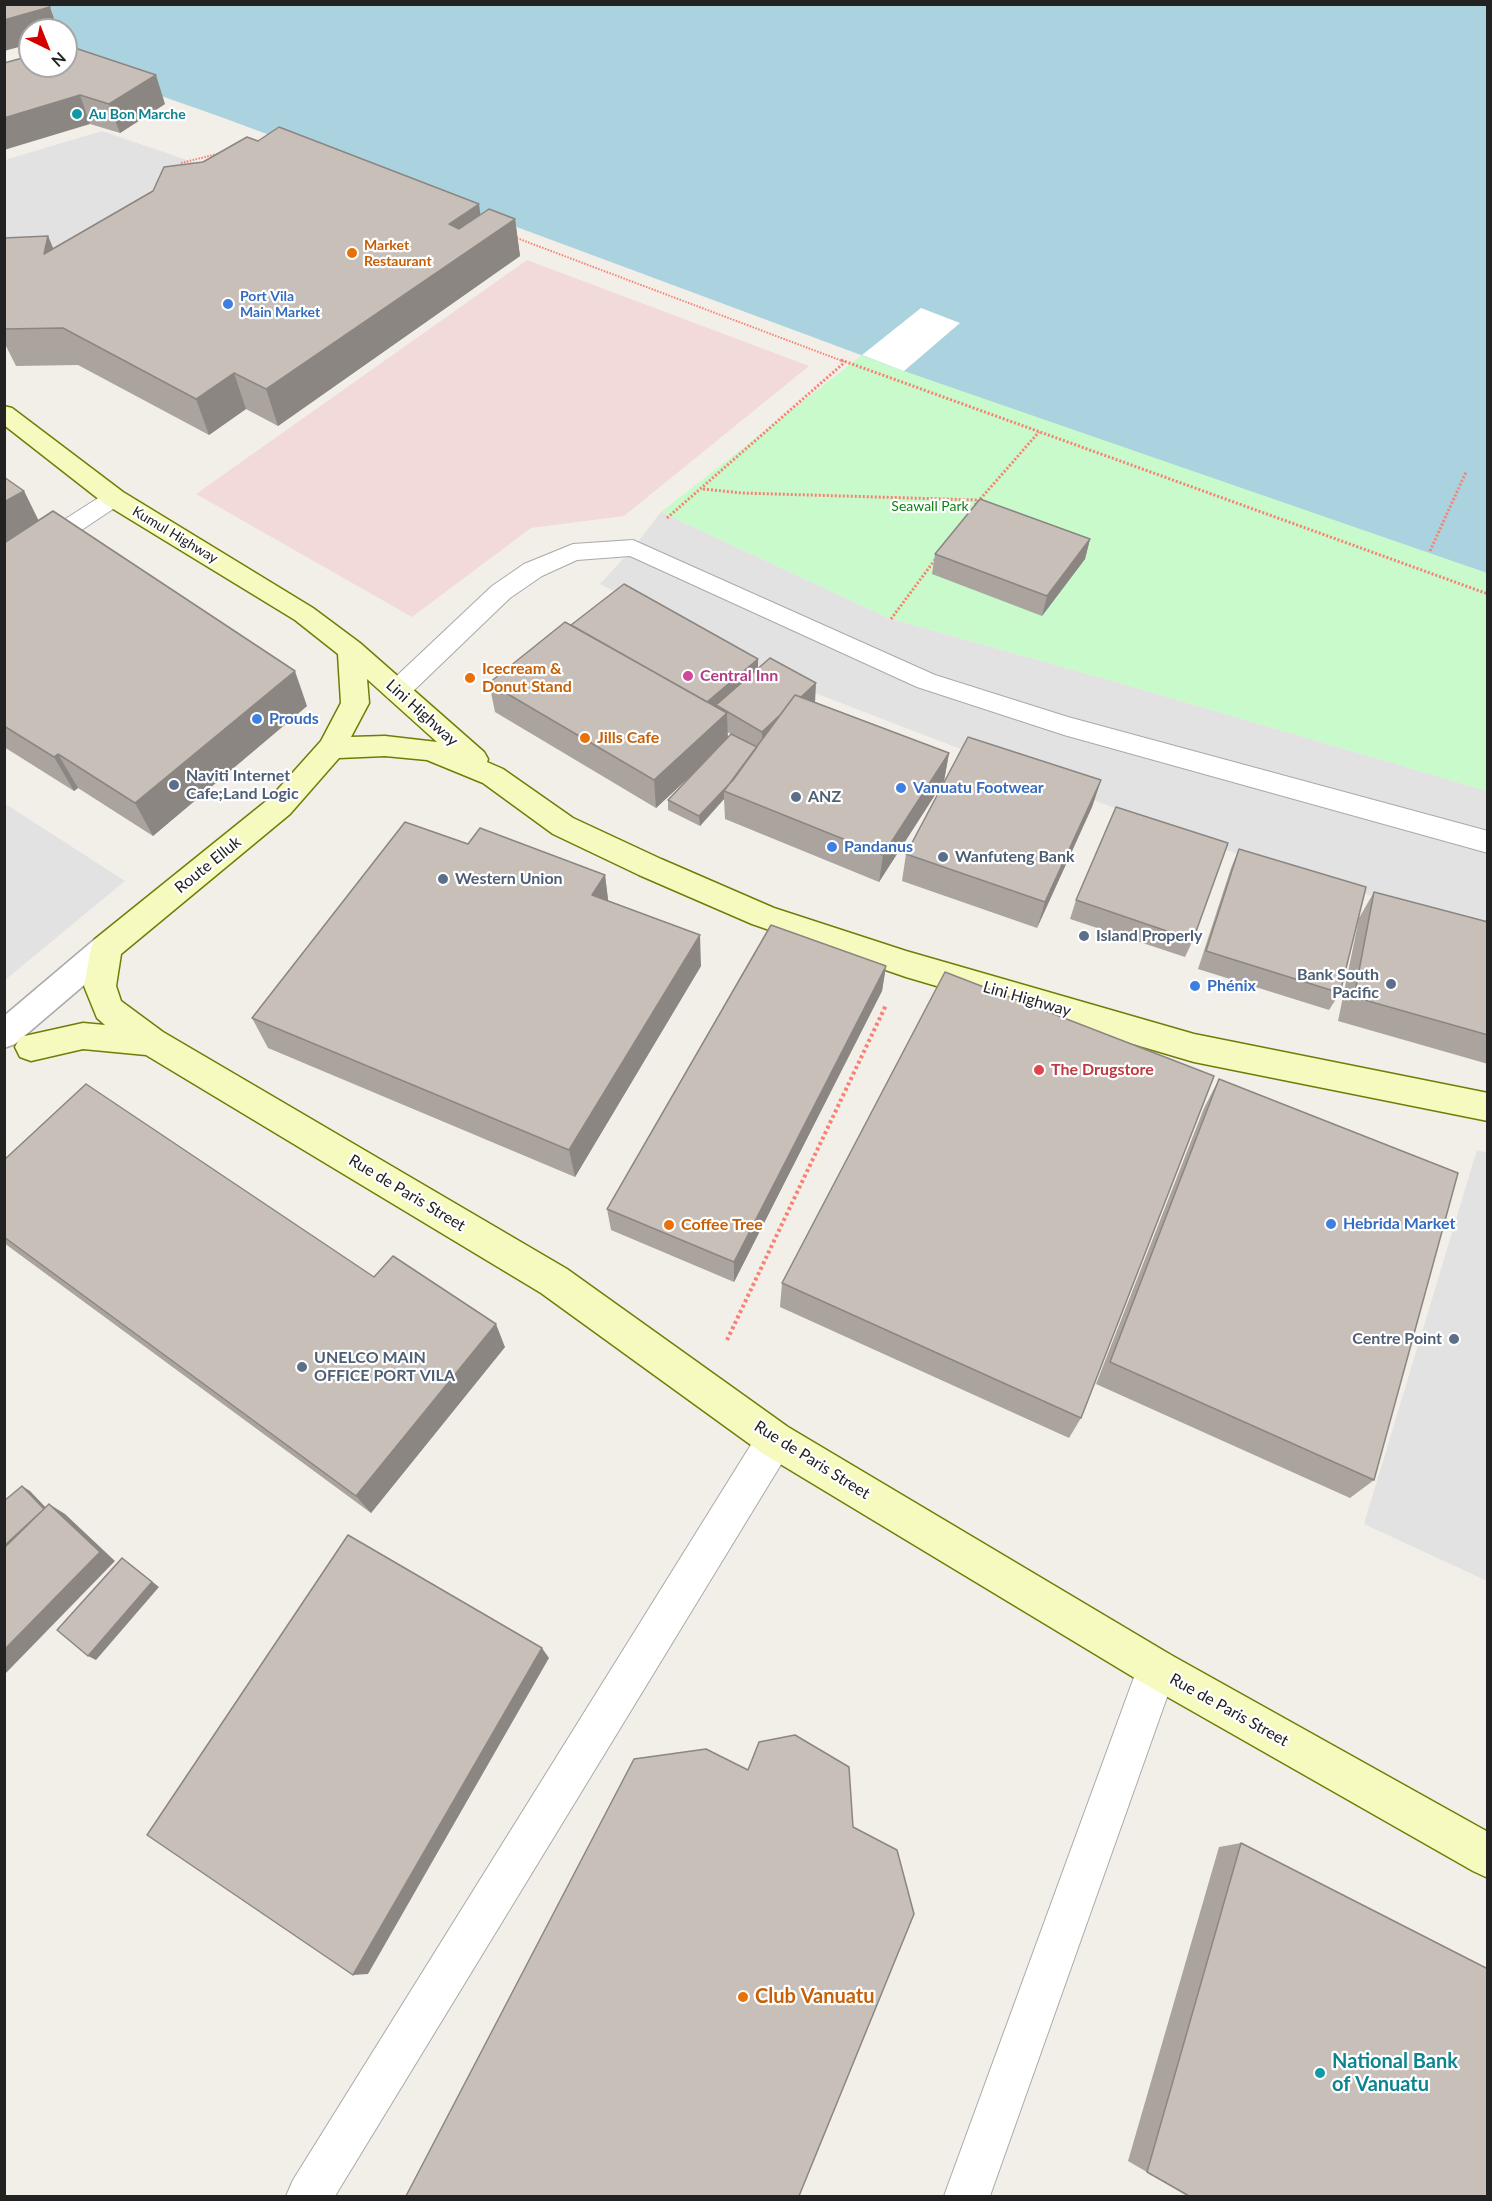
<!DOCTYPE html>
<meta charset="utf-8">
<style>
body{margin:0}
#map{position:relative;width:1492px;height:2201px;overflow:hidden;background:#f2efe9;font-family:Lato,sans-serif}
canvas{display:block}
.frame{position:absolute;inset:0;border:6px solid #222;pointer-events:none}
.north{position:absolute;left:18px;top:18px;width:60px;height:60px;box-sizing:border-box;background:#fff;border:2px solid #a7a7a7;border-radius:50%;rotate:137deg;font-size:16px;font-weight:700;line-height:24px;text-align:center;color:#222}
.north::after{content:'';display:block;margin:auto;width:21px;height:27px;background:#d40000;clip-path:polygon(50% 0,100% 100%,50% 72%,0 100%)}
</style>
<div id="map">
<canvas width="1492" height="2201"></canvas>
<div class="frame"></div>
<div class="north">N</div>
</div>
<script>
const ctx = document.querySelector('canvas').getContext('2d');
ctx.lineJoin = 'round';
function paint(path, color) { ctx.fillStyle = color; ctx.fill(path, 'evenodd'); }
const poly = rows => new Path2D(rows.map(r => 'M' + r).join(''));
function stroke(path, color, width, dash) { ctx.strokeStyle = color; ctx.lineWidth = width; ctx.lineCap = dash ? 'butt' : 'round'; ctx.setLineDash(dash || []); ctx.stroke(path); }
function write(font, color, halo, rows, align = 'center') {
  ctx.font = font + ' Lato,sans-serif'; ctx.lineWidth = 4.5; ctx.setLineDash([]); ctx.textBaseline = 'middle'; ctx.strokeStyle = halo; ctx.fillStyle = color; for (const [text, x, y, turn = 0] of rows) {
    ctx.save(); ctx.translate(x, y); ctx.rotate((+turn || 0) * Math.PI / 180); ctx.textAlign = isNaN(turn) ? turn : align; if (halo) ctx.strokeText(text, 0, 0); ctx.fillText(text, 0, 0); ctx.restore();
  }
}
const commercial = poly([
 [527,260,809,366,624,516,531,528,412,617,196,494]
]);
const park = poly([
 [862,355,1487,573,1487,791,1126,685,888,618,661,512]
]);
const parking = poly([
 [102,131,245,180,5,276,5,160],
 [661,512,888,618,1126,685,1487,791,1487,932,1213,846,807,690,600,584,633,548],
 [4,803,125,881,5,980,4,980],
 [1477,1150,1488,1153,1487,1581,1364,1524]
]);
const water = poly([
 [43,5,1487,5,1487,573,904,371,221,117,96,73,66,35,66,30,62,30]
]);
const pier = poly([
 [921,308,960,323,904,371,862,355]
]);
const pathFar2 = poly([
 [181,163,221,153],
 [514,237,845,362]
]);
const pathFar1 = poly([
 [841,360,1488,594],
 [703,489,742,493,977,500],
 [975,505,1039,432],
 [667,518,845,362],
 [1430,551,1466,472],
 [891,619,937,557]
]);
const path = poly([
 [727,1340,886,1005]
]);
const lane = poly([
 [114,491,122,493,126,498,122,503,13,576,4,578,4,558,106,493,114,491],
 [633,540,935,675,1068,717,1488,831,1488,853,1064,735,917,687,630,556,577,560,542,576,510,598,406,698,397,700,388,698,384,691,388,684,492,586,524,564,573,544,633,540],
 [775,1422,788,1427,793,1440,788,1453,335,2196,286,2196,293,2180,762,1427,775,1422],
 [1157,1649,1171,1655,1177,1669,990,2196,944,2196,1137,1669,1143,1655,1157,1649]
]);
const street = poly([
 [106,936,117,939,121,948,117,957,15,1044,4,1048,4,1016,95,939,106,936]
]);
const secondary = poly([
 [4,406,12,408,123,492,313,608,360,643,484,752,488,759,487,762,503,769,573,818,661,859,774,908,906,951,1194,1034,1488,1093,1488,1121,1194,1062,906,977,752,924,639,875,553,834,483,783,427,760,385,756,339,758,290,814,121,954,116,986,121,1001,163,1032,567,1269,788,1427,1171,1655,1488,1832,1488,1878,1473,1871,1143,1683,762,1453,541,1293,146,1055,83,1049,31,1061,20,1057,15,1047,20,1037,83,1023,105,1025,97,1018,84,986,91,948,95,939,270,798,321,741,341,703,338,654,295,620,105,504,4,425,4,406],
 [367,679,437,742,385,736,351,737,369,703,367,679]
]);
const wall = poly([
 [4,63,165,104,120,133,90,124],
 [480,214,515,219,520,256,278,426,246,409,209,435,78,365,16,366,4,342,4,238,48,236,53,248],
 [4,477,24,491,39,521,307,706,153,836,78,788,74,791,4,747],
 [1090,539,1085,559,1042,616,932,574,935,554],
 [571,625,758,659,758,669,815,702,949,753,944,781,879,882,725,819,724,799,700,826,668,810,668,800,697,770,656,808,495,712,489,683],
 [727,732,733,735,728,738],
 [1101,780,1092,807,1037,928,902,881,906,854],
 [468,844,605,875,608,901,701,966,575,1177,268,1048,252,1018],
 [1239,849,1340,993,1329,1010,1198,969,1231,868],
 [1374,892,1488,922,1488,1064,1338,1021,1359,918],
 [1076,900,1193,940,1185,957,1070,919],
 [886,966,882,991,734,1282,611,1230,607,1209],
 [1219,1079,1374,1480,1350,1498,1096,1384,1204,1108],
 [4,1160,374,1277,505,1347,371,1513,4,1243],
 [782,1283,1081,1418,1069,1438,780,1307],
 [1241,1843,1188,2196,1128,2161,1219,1847]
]);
const shadedWall = poly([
 [50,7,58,30,30,30,30,44,4,51,4,20],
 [156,75,165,104,120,133,109,104],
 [80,95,90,124,4,150,4,118],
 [479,204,484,240,515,219,520,256,278,426,266,389,449,224],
 [48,236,63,273,44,254],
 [234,373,246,409,209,435,196,399],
 [24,491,42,528,4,550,4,502],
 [1090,539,1085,559,1042,616,1047,596],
 [758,659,758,679,716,705,716,715,705,704],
 [295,671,307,706,153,836,135,803],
 [816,683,815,703,762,752,762,732],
 [727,713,728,741,656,808,654,780],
 [761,749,724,791,724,799,700,826,699,816],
 [949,753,944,781,879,882,883,855],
 [58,754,78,788,74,791,54,757],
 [1101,780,1092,807,1037,928,1045,902],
 [605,875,609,907,592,895],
 [700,935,701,966,575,1177,569,1150],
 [886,966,882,991,734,1282,734,1262],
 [496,1324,505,1347,371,1513,356,1496],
 [22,1486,30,1491,52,1514,4,1558,4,1546],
 [49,1504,65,1514,115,1561,4,1675,4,1650],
 [122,1558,129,1563,159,1587,96,1660,88,1656],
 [542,1648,549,1658,368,1974,353,1975]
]);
const building = poly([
 [4,4,48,4,50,7,4,20,4,4],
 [66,45,156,75,109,104,80,95,4,118,4,63,30,56,30,66,66,66,66,45],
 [279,127,479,204,449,224,459,229,489,209,515,219,266,389,234,373,196,399,63,328,4,329,4,238,48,236,44,254,153,191,164,167,203,162,247,137,258,141,279,127],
 [4,477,24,491,4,502,4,477],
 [980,499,1090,539,1047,596,935,554,980,499],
 [53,511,295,671,135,803,58,754,54,757,4,726,4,543,53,511],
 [624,584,758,659,707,702,571,625,624,584],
 [565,622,727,713,654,780,489,683,565,622],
 [770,658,816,683,801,697,795,695,780,715,762,732,716,705,770,658],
 [795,695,949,753,883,855,724,791,795,695],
 [731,734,757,747,733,780,699,816,668,800,731,734],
 [968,737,1101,780,1045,902,906,854,968,737],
 [1116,807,1228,843,1193,940,1076,900,1116,807],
 [405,822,468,844,480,828,605,875,592,895,700,935,569,1150,252,1018,405,822],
 [1239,849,1366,887,1340,993,1206,951,1239,849],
 [1374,892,1488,922,1488,1035,1354,997,1374,892],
 [771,925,886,966,734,1262,607,1209,771,925],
 [945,972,1214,1076,1081,1418,782,1283,945,972],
 [1219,1079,1458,1173,1374,1480,1110,1362,1219,1079],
 [86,1084,374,1277,393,1256,496,1324,356,1496,4,1237,4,1160,86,1084],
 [22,1486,44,1509,4,1546,4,1501,22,1486],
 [49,1504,100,1552,4,1650,4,1548,49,1504],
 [348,1535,542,1648,353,1975,147,1835,348,1535],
 [122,1558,152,1582,88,1656,57,1630,122,1558],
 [795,1735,849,1767,853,1827,897,1850,914,1914,799,2196,406,2196,634,1759,706,1749,748,1770,759,1742,795,1735],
 [1241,1843,1488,1969,1488,2196,1189,2196,1147,2172,1241,1843]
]);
const markers = [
 [77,114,6,"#0f9aa8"],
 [352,253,6,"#e8710a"],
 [228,304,6,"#3f7fe0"],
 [688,676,6,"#d1479c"],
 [470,678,6,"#e8710a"],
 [257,719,6,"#3f7fe0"],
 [585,738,6,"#e8710a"],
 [174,785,6,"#5c6f8a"],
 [901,788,6,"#3f7fe0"],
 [796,797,6,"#5c6f8a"],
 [832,847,6,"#3f7fe0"],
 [943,857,6,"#5c6f8a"],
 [443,879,6,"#5c6f8a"],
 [1084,936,6,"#5c6f8a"],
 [1391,984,6,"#5c6f8a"],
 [1195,986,6,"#3f7fe0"],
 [1039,1070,6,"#e0444e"],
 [1331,1224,6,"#3f7fe0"],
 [669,1225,6,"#e8710a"],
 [1454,1339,6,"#5c6f8a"],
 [302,1367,6,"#5c6f8a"],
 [743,1997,6,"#e8710a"],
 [1320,2073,6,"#0f9aa8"]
];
const farCulturenames = [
 ["Au Bon Marche",89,114]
];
const farFoodnames = [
 ["Market",364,245],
 ["Restaurant",364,261]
];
const farShopnames = [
 ["Port Vila",240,296],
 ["Main Market",240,312]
];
const farParknames = [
 ["Seawall Park",930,506]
];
const farStreetnames = [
 ["Kumul Highway",175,535,31]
];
const foodNames = [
 ["Icecream &",482,669],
 ["Donut Stand",482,687],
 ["Jills Cafe",597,738],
 ["Coffee Tree",681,1225]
];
const hotelNames = [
 ["Central Inn",700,676]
];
const streetNames = [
 ["Lini Highway",422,713,42],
 ["Route Elluk",208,865,-39],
 ["Lini Highway",1027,999,16],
 ["Rue de Paris Street",407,1193,31],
 ["Rue de Paris Street",812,1460,32],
 ["Rue de Paris Street",1229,1710,29]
];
const shopNames = [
 ["Prouds",269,719],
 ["Vanuatu Footwear",913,788],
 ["Pandanus",844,847],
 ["Phénix",1207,986],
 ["Hebrida Market",1343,1224]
];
const serviceNames = [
 ["Naviti Internet",186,776],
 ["Cafe;Land Logic",186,794],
 ["ANZ",808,797],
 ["Wanfuteng Bank",955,857],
 ["Western Union",455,879],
 ["Island Properly",1096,936],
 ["Bank South",1379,975,"right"],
 ["Pacific",1379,993,"right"],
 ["Centre Point",1442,1339,"right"],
 ["UNELCO MAIN",314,1358],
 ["OFFICE PORT VILA",314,1376]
];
const healthNames = [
 ["The Drugstore",1051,1070]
];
const nearFoodnames = [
 ["Club Vanuatu",755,1997]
];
const nearCulturenames = [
 ["National Bank",1332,2062],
 ["of Vanuatu",1332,2085]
];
paint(commercial, '#f2dad9');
paint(park, '#c8facc');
paint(parking, '#e2e2e2');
paint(water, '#aad3df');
paint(pier, '#fff');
stroke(lane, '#a9a9a9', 2);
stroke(street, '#a9a9a9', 3);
stroke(secondary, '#707d05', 3);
stroke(pathFar2, '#fa8072', 2, [1.5, 1.5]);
stroke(pathFar1, '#fa8072', 3, [2, 2]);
stroke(path, '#fa8072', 4, [3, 3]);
paint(lane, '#fff');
paint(street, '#fff');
paint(secondary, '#f7fabf');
paint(wall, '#aba49e');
paint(shadedWall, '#8b8681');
paint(building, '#c7bfb8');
stroke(building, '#8b8681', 1.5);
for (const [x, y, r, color] of markers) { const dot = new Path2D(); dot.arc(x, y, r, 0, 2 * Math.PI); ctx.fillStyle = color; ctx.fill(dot); stroke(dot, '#fff', 2); }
write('bold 14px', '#0d838f', '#fff', farCulturenames, 'left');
write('bold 14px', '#c56008', '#fff', farFoodnames, 'left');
write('bold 14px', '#366cbe', '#fff', farShopnames, 'left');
write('14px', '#0c8416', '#fff', farParknames);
write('14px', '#222', '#fff', farStreetnames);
write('bold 16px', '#c56008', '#fff', foodNames, 'left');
write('bold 16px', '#b23c85', '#fff', hotelNames, 'left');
write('16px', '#222', '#fff', streetNames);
write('bold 16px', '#366cbe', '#fff', shopNames, 'left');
write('bold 16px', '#4e5e75', '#fff', serviceNames, 'left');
write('bold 16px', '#be3a42', '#fff', healthNames, 'left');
write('bold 20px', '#c56008', '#fff', nearFoodnames, 'left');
write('bold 20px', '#0d838f', '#fff', nearCulturenames, 'left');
</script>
